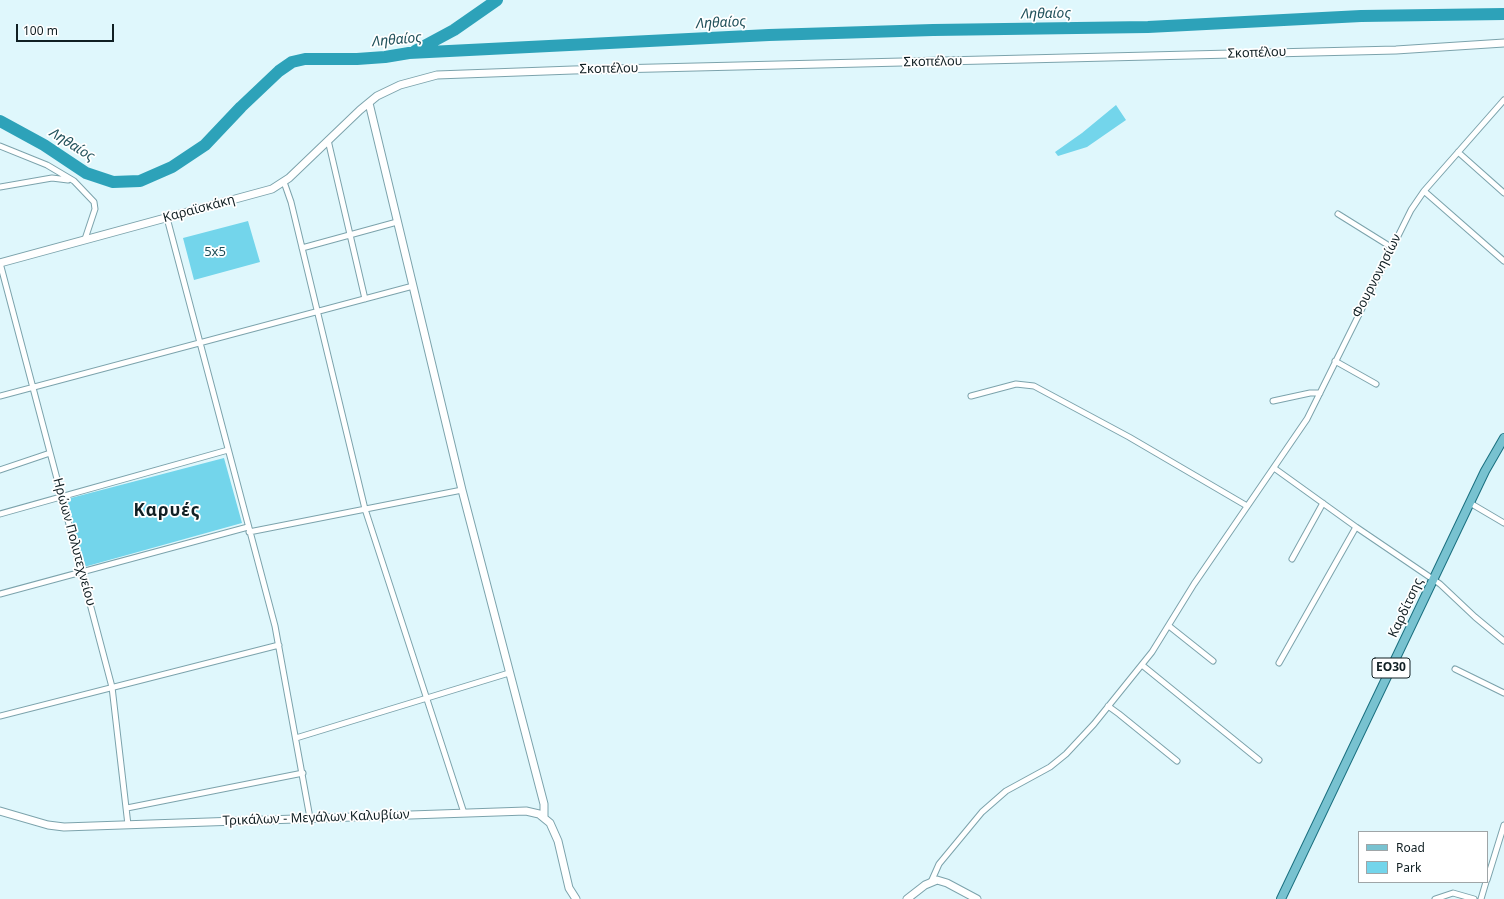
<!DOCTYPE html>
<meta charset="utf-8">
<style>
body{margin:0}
#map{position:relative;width:1504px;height:899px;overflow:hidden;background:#dff7fc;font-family:"Noto Sans",sans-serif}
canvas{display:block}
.legend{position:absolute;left:1358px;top:831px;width:130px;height:52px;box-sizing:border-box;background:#fff;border:1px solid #9fa5a7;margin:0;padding:5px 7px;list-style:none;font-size:12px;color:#101f23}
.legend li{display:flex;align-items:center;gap:8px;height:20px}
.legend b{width:20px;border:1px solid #9fa5a7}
.scale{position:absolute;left:16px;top:24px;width:98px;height:18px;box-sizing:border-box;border:2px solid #101f23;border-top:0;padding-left:5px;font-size:12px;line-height:14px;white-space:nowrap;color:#101f23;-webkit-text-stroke:3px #fff;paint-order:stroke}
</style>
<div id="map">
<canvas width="1504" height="899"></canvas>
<ul class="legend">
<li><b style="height:5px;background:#78c2d0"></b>Road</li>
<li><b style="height:11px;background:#73d5eb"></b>Park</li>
</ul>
<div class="scale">100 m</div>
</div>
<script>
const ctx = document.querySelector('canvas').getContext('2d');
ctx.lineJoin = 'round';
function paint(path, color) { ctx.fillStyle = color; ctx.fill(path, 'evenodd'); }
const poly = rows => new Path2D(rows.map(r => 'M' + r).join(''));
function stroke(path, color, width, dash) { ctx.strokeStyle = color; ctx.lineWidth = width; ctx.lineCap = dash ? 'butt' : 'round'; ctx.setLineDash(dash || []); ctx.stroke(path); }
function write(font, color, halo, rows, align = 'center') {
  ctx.font = font + ' "Noto Sans",sans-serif'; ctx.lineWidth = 3.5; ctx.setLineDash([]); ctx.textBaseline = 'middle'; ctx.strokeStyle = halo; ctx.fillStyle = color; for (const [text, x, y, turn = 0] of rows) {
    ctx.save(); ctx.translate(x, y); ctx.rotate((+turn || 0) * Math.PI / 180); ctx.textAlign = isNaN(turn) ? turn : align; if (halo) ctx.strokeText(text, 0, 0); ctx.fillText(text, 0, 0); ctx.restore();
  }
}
const green = poly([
 [1116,105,1126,120,1087,147,1058,156,1055,152,1082,133],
 [248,221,260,262,194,280,183,238],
 [224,458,242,523,84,567,67,499]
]);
const river = poly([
 [415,51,454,30,497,0],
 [0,121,44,145,86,173,113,182,140,181,172,167,205,145,241,107,279,71,292,62,305,59,357,59,385,57,409,53,769,35,933,30,1148,27,1361,16,1504,14]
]);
const street = poly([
 [328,140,365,299],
 [0,146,47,165,74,181,94,202,95,209,85,239],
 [1458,152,1504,193],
 [284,182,291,202,365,509,464,813],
 [0,187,52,178,68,180],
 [1424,191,1504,261],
 [1338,214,1391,247],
 [167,218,275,626,310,818],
 [302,248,397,222],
 [0,263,112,687,128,825],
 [1335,361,1376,384],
 [0,396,413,286],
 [971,396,1016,384,1034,386,1129,437,1247,506],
 [1273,401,1310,393,1320,393],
 [1274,468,1356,527,1440,584,1475,617,1504,641],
 [0,470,50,453],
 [1470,503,1504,523],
 [0,514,228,450],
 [249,532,462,490],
 [1292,559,1323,503],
 [0,594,248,527],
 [1169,626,1213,661],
 [1279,663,1356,527],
 [1142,665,1259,760],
 [1455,669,1504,693],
 [1108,706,1119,714,1177,761],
 [0,716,279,645],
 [296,738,509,673],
 [127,808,303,773],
 [1487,880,1504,825],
 [931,882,939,864,982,812,1006,791,1050,767,1066,754,1094,724,1152,652,1194,584,1307,419,1411,210,1424,191,1504,100],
 [1435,899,1453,893,1474,899],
 [1481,899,1486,882]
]);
const secondary = poly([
 [369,103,462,490,544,804,544,817],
 [0,263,272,189,289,178,360,110,377,96,400,85,437,75,573,70,1396,50,1504,43],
 [0,811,48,825,64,827,526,811,539,814,550,823,558,841,569,888,576,899],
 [907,899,925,885,937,880,947,883,977,899]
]);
const primary = poly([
 [1281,899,1485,471,1504,438]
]);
const shields = [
 [1391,668,38]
];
const shieldNames = [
 ["ΕΟ30",1391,668]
];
const streetNames = [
 ["Σκοπέλου",1257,53,-2],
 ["Σκοπέλου",933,62,-1],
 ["Σκοπέλου",609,69,-1],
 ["Καραϊσκάκη",199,209,-15],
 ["Φουρνονησίων",1377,276,-63],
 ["Ηρώων Πολυτεχνείου",74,542,75],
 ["Καρδίτσης",1406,608,-65],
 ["Τρικάλων - Μεγάλων Καλυβίων",316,818,-2]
];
const parkNames = [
 ["5x5",215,252]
];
const waterNames = [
 ["Ληθαίος",1046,14,-1],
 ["Ληθαίος",721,23,-3],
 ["Ληθαίος",397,40,-5],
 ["Ληθαίος",72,145,32]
];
const districtNames = [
 ["Καρυές",167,511]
];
paint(green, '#73d5eb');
stroke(river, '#2da2b9', 12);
stroke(street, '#7ca3ac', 7);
stroke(secondary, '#7ca3ac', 9);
stroke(primary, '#196f7f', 10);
stroke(street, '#fff', 5);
stroke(secondary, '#fff', 7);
stroke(primary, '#78c2d0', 8);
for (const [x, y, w] of shields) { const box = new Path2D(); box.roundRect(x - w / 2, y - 10, w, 20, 3); ctx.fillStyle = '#fff'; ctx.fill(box); stroke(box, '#101f23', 1); }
write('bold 12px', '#101f23', null, shieldNames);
write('13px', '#101f23', '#fff', streetNames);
write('13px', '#1d4c57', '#fff', parkNames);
write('italic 14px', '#22525c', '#fff', waterNames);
ctx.letterSpacing = '1px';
write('bold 17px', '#101f23', '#fff', districtNames);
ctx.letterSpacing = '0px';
</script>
